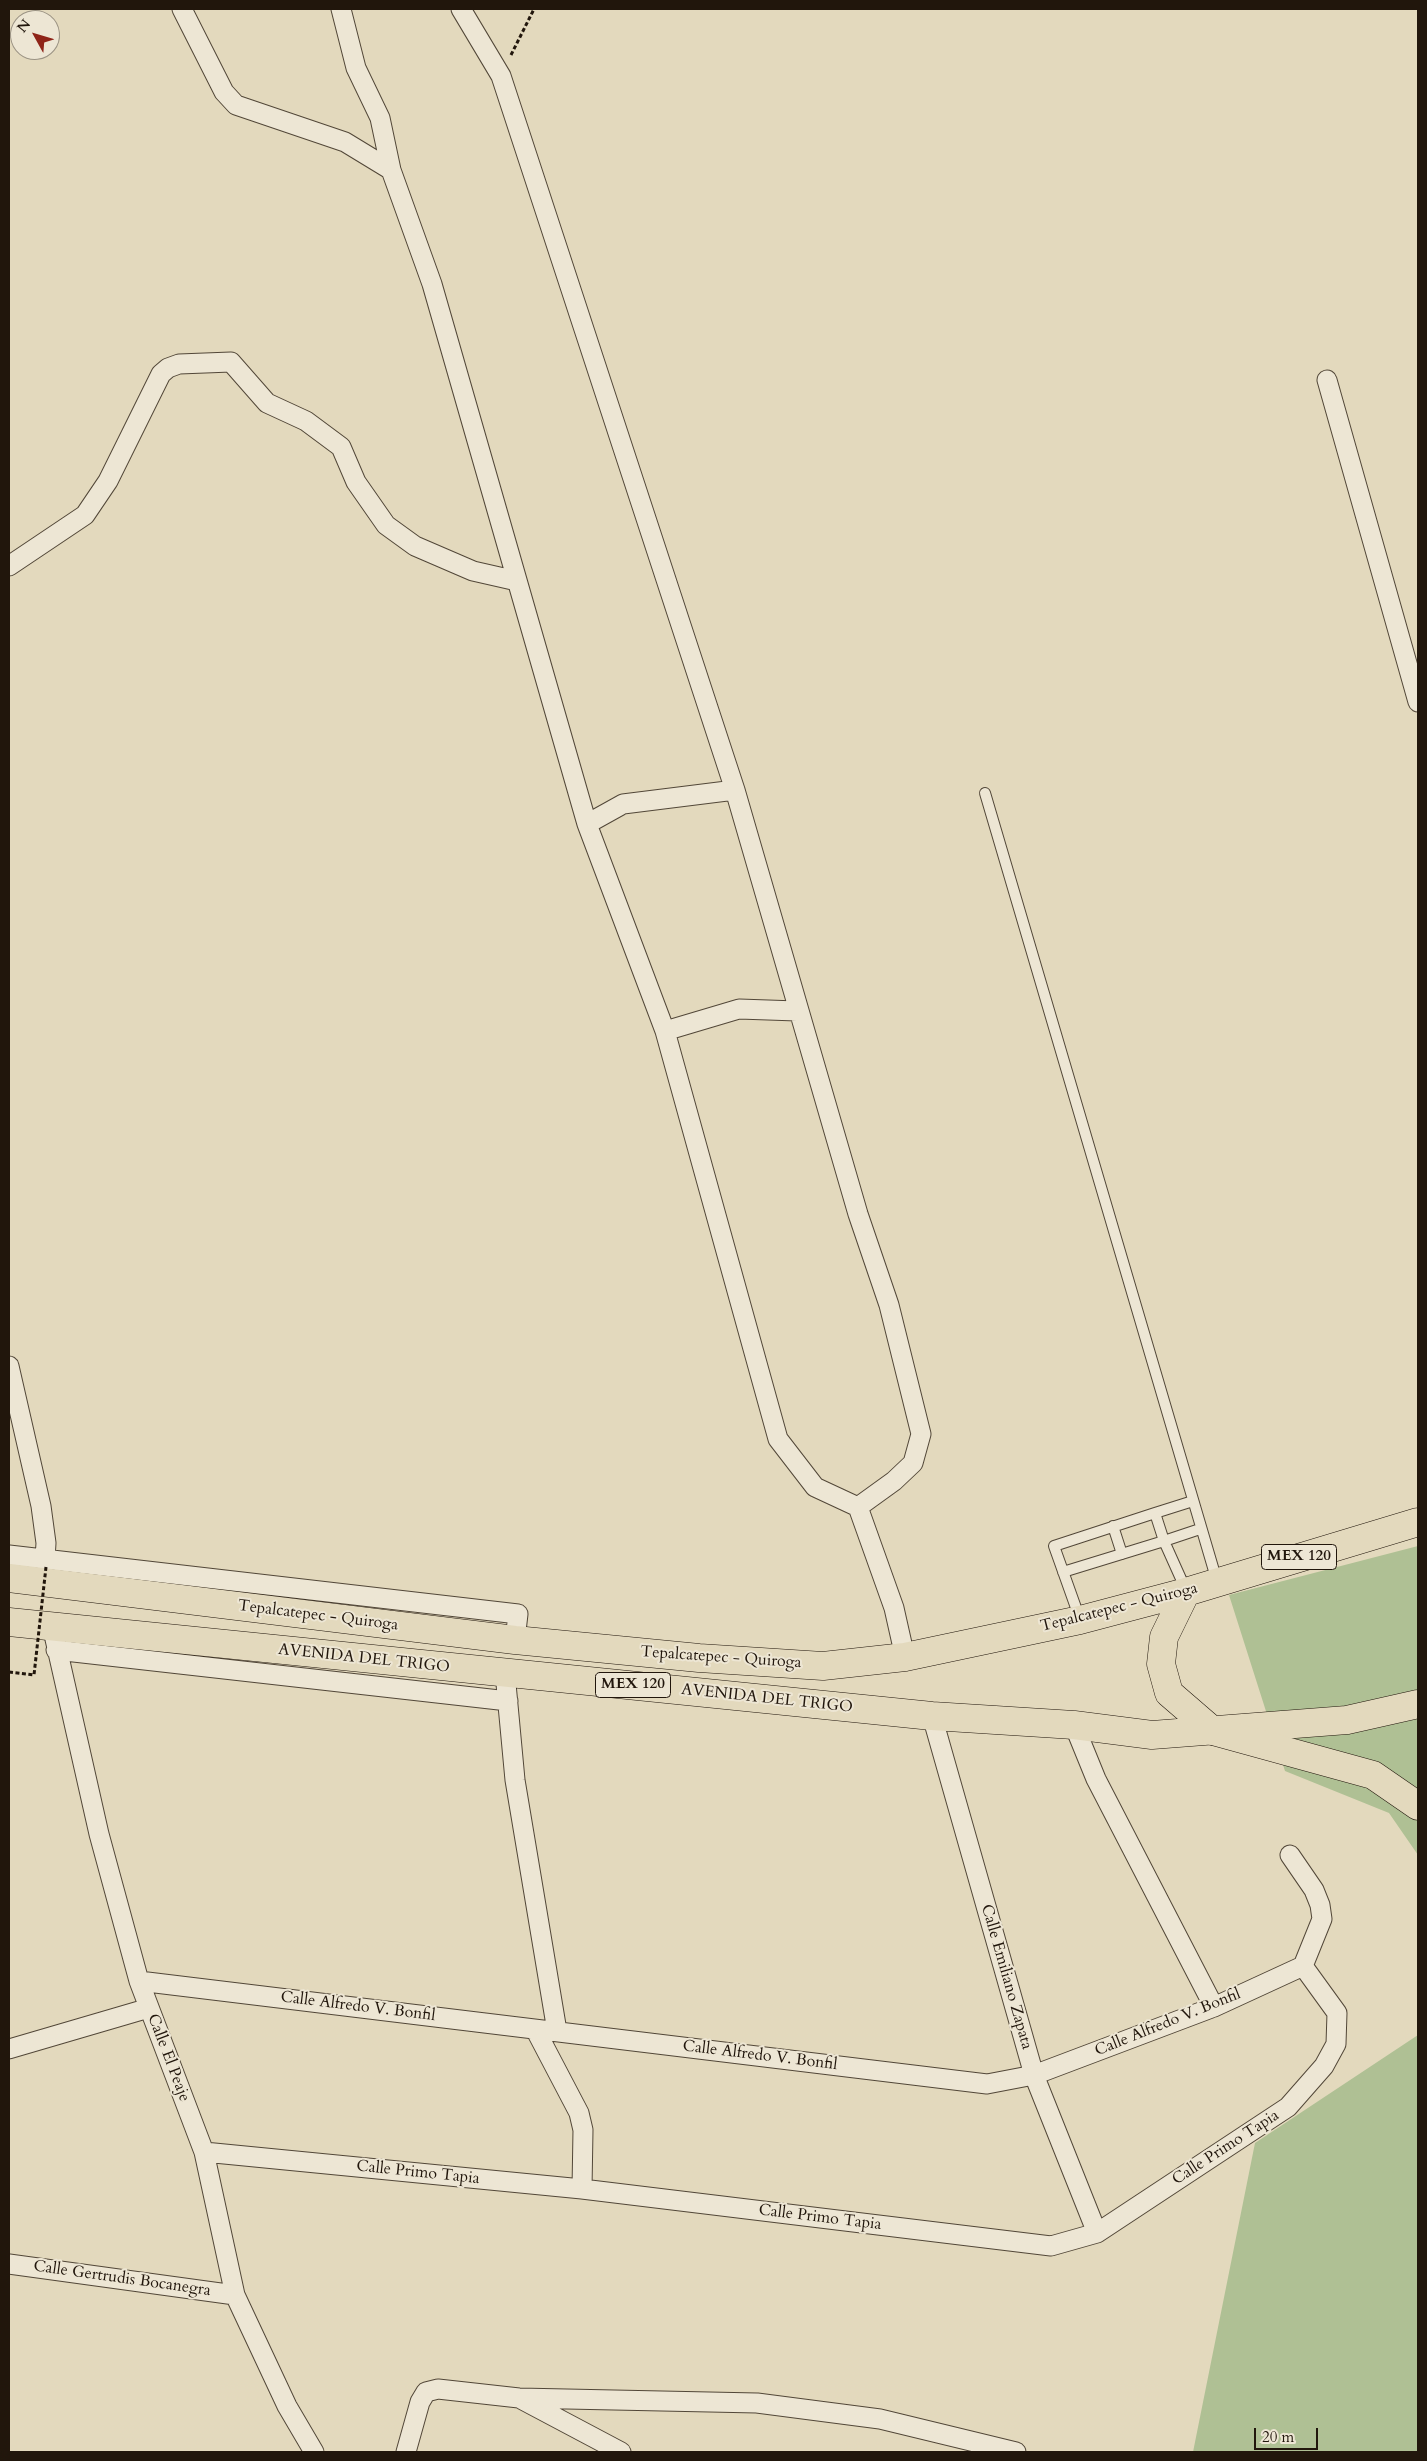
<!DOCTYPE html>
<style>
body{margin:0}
#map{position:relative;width:1427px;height:2461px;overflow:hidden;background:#e3d9bd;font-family:Cardo,serif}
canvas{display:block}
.frame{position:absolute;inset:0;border:10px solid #21160c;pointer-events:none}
.north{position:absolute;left:10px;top:10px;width:50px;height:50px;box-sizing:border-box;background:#ede6d4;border:1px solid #9b9384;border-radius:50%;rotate:309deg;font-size:14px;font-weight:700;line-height:20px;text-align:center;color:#21160c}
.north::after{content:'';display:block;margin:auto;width:18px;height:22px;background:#8f2418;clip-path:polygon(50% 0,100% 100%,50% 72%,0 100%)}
.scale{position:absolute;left:1254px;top:2428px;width:64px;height:22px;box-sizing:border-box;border:2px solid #21160c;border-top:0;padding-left:6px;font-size:15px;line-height:18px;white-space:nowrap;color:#21160c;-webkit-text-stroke:4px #ede6d4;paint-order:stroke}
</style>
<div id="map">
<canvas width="1427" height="2461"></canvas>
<div class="frame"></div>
<div class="north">N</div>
<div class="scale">20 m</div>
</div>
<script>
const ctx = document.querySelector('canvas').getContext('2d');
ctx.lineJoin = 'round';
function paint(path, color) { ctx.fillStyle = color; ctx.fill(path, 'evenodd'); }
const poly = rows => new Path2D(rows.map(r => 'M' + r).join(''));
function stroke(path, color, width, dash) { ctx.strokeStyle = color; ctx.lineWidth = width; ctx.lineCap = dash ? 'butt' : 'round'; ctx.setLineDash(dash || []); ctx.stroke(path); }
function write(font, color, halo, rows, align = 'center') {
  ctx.font = font + ' Cardo,serif'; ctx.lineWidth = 4; ctx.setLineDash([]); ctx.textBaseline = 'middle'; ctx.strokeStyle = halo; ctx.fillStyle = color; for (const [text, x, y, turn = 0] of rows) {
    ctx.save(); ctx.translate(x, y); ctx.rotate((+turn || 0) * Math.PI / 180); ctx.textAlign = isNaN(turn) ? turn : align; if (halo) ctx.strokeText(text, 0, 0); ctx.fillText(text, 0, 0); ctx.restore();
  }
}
const green = poly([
 [1418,1546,1418,1855,1389,1813,1285,1771,1229,1595],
 [1418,2035,1418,2452,1193,2452,1255,2143]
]);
const path = poly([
 [511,55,534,9]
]);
const service = poly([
 [985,793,1217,1581],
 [1155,1513,1193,1501],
 [1113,1526,1122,1554],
 [1063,1572,1164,1541,1186,1590],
 [1080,1619,1054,1546,1155,1513,1164,1541,1200,1529]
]);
const minor = poly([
 [182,9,224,92,236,105,345,142,391,170],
 [341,9,356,68,380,118,391,170,432,284,587,824,665,1031,778,1439,815,1487,858,1507,894,1481,913,1463,921,1434,889,1305,858,1214,735,790,501,76,461,9],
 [1327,380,1418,702],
 [9,566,85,515,108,481,161,374,168,368,179,364,231,362,267,403,306,421,341,447,356,482,386,525,415,546,473,571,517,581],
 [587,824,623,804,735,790],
 [665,1031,739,1009,797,1011],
 [9,1366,41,1506,46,1543,45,1559],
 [858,1507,894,1608,905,1657],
 [9,1555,518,1614,515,1640],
 [52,1626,99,1834,139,1981,204,2152,235,2295,287,2406,314,2452],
 [56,1650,508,1701],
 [505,1673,515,1780,557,2031],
 [932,1716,1034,2075,1097,2233],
 [1074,1725,1096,1779,1214,2007],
 [1290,1855,1314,1890,1320,1905,1322,1919,1303,1966],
 [139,1981,987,2084,1034,2075,1214,2007,1303,1966,1337,2013,1336,2044,1324,2066,1288,2107,1097,2233,1051,2246,582,2189,204,2152],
 [535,2029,579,2113,583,2130,582,2189],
 [9,2049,149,2008],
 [9,2264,235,2295],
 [521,2399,621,2452],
 [406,2452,420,2402,426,2392,438,2389,519,2398,757,2403,880,2419,1016,2452]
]);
const primary = poly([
 [9,1578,515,1640,699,1658,823,1666,905,1657,1080,1620,1186,1592,1418,1522],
 [1186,1592,1164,1637,1161,1664,1169,1693,1213,1731],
 [9,1622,932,1716,1074,1725,1152,1735,1347,1720,1418,1704]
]);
const motorway = poly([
 [1213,1731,1373,1775,1418,1806]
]);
const pathBridge = poly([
 [9,1672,34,1675,46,1567]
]);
const shields = [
 [1299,1557,75],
 [633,1685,75]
];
const shieldNames = [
 ["MEX 120",1299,1557],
 ["MEX 120",633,1685]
];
const streetNames = [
 ["Tepalcatepec - Quiroga",1119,1608,-14],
 ["Tepalcatepec - Quiroga",318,1616,7],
 ["Tepalcatepec - Quiroga",721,1658,4],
 ["AVENIDA DEL TRIGO",364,1659,6],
 ["AVENIDA DEL TRIGO",767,1699,6],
 ["Calle Emiliano Zapata",1006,1977,74],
 ["Calle Alfredo V. Bonfil",358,2007,7],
 ["Calle Alfredo V. Bonfil",1168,2023,-22],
 ["Calle Alfredo V. Bonfil",760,2056,7],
 ["Calle El Peaje",168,2058,69],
 ["Calle Primo Tapia",1226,2148,-33],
 ["Calle Primo Tapia",418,2173,6],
 ["Calle Primo Tapia",820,2218,7],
 ["Calle Gertrudis Bocanegra",122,2279,8]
];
paint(green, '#afc094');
stroke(service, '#524738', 12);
stroke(minor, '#524738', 21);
stroke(primary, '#21160c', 29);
stroke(motorway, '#21160c', 29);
stroke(path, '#21160c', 3, [4, 2.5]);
stroke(service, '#ede6d4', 10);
stroke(minor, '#ede6d4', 19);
stroke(primary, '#e3d9bd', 28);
stroke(motorway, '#e3d9bd', 28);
stroke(pathBridge, '#21160c', 3, [4, 2.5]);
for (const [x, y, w] of shields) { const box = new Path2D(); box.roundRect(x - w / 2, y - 12.5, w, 25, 4); ctx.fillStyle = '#ede6d4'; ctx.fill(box); stroke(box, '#21160c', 1); }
write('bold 15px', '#21160c', null, shieldNames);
write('16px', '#21160c', '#ede6d4', streetNames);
</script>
